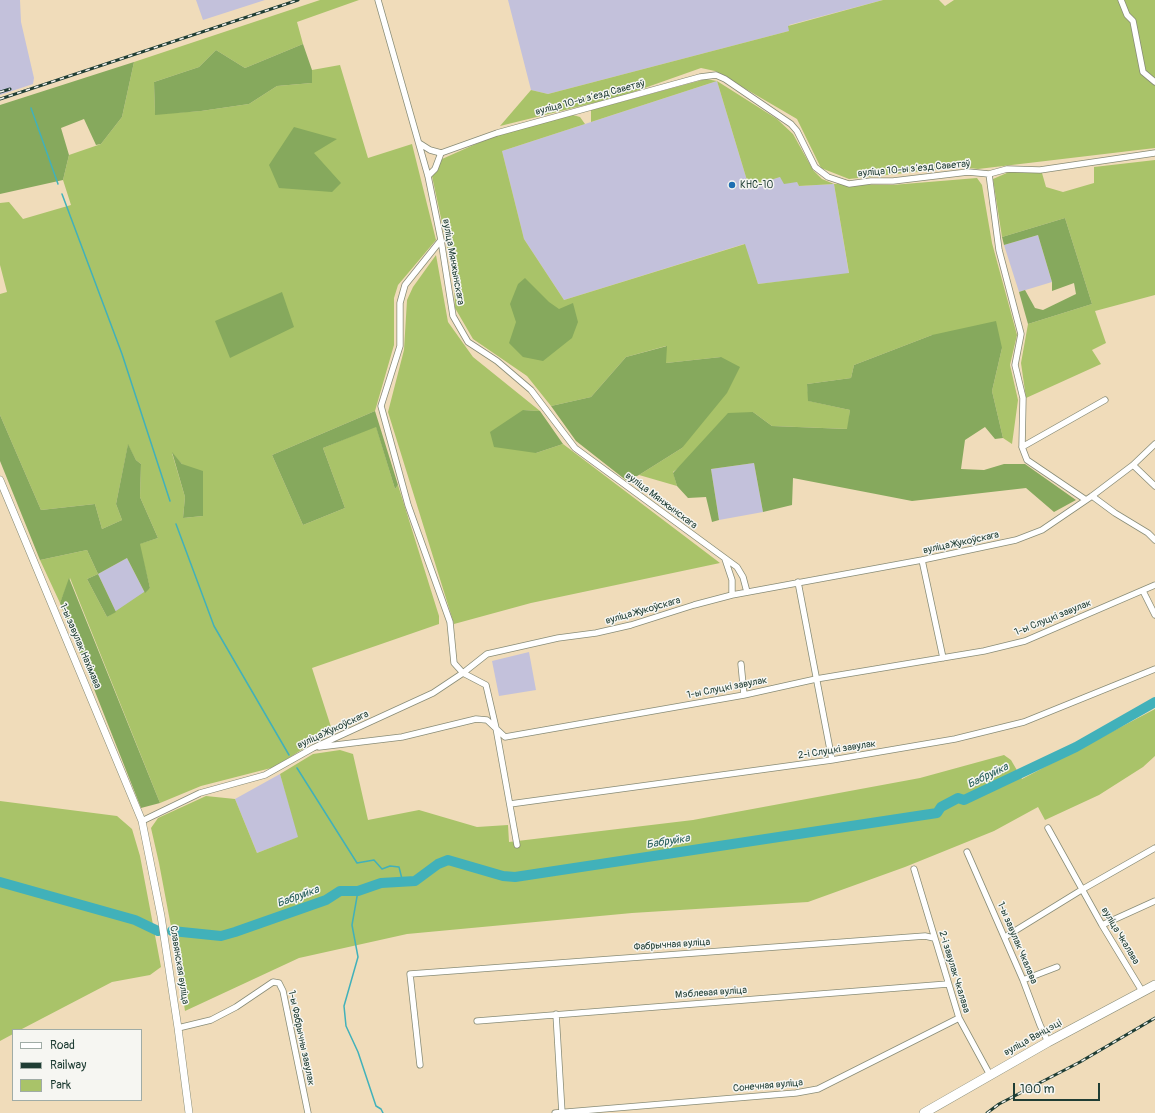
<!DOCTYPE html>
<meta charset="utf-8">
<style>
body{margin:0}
#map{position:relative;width:1155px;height:1113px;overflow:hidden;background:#f0dcba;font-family:Pangolin,sans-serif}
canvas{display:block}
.legend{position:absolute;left:12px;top:1029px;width:130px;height:72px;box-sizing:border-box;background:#f6f6f2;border:1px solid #a0aca6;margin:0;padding:5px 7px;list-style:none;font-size:12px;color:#1f3d34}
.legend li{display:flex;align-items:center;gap:8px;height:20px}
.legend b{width:20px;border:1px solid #a0aca6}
.scale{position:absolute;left:1013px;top:1083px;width:87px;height:18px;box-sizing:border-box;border:2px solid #1f3d34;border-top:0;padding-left:5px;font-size:12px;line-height:14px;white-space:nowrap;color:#1f3d34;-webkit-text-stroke:3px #f6f6f2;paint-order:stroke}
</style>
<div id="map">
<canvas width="1155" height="1113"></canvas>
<ul class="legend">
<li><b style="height:5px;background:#fff"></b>Road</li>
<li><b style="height:5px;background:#1f3d34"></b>Railway</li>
<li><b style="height:11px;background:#a9c369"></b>Park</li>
</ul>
<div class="scale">100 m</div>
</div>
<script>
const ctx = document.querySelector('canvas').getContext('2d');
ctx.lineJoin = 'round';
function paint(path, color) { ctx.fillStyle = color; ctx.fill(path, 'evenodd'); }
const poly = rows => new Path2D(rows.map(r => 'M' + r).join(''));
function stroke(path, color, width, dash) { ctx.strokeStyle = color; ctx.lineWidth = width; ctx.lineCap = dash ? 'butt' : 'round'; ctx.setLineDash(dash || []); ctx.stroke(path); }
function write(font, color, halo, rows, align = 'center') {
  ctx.font = font + ' Pangolin,sans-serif'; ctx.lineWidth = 3; ctx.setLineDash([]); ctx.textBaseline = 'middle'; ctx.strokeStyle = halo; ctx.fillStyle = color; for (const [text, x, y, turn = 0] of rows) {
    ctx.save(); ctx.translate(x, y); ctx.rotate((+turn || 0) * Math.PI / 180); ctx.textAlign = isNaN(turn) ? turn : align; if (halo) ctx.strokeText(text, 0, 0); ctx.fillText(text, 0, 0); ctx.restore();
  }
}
const industrial = poly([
 [0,0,20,0,21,22,34,78,33,84,0,95],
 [196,0,265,0,203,20],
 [508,0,883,0,789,25,789,31,548,94,531,90],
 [717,81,749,187,780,177,797,182,799,186,834,184,849,274,758,284,744,244,564,300,524,239,502,151],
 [1038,235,1052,282,1019,292,1004,245],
 [754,463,763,512,719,520,711,469],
 [127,558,145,593,116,612,98,574],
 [529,652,536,690,499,696,492,661],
 [280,774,299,837,257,853,235,799]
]);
const green = poly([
 [320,0,359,0,297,22,303,44,245,68,216,50,199,67,154,82,155,114,201,111,249,104,277,86,312,83,312,70,340,65,368,158,412,144,436,240,398,285,394,298,394,345,375,411,272,455,303,525,345,508,323,448,376,426,395,489,398,485,439,616,439,624,312,668,332,730,275,767,201,786,160,803,70,578,60,603,40,560,87,550,98,574,87,579,107,617,150,588,139,544,158,538,140,497,141,464,136,460,128,445,116,504,122,520,102,529,95,504,41,510,0,415,0,294,7,292,0,265,0,203,9,202,23,219,71,205,63,180,69,155,101,144,122,117,134,62],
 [172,453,182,464,203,516,183,518,185,497],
 [883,0,939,0,945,6,954,0,1155,0,1155,148,978,169,961,167,849,179,821,168,797,119,715,71,701,68,622,96,500,126,531,90,548,94,789,31,788,26],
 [706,79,717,81,777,119,793,134,813,170,822,179,834,184,892,185,977,178,982,185,992,243,1017,335,1010,365,1018,400,1012,444,1003,438,992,391,1002,348,932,335,854,365,851,378,807,384,809,401,850,410,848,429,772,426,753,412,673,472,677,486,639,475,682,448,721,357,666,363,666,346,626,357,591,397,551,406,527,376,473,339,455,308,454,279,432,176,442,159,496,135,573,115,580,117,585,124,502,151,524,239,564,300,745,244,758,284,849,273,834,184,799,186,797,182,784,184,780,177,749,187,717,81,591,122,591,110],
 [1155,160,1155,295,1095,311,1106,343,1092,350,1101,364,1026,398,1021,363,1028,324,1092,304,1065,218,1002,237,993,179,1009,172,1042,173,1046,187,1063,192,1094,183,1094,167],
 [436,255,448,322,473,357,540,411,523,410,536,453,563,444,720,563,531,603,454,624,388,412,404,350,407,300,413,287],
 [1155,709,1155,756,1143,767,1099,795,1045,820,1038,807,994,831,905,867,808,902,632,913,407,934,299,958,185,1011,176,953,159,863,151,828,158,818,206,796,235,799,257,853,298,837,280,774,313,754,340,750,353,754,368,820,419,810,477,827,508,825,509,842,693,820,920,778,1004,755,1011,760,1022,779],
 [0,801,117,816,132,829,140,856,161,967,150,975,112,982,20,1030,13,1030,13,1034,0,1041]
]);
const forest = poly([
 [303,44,312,70,312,83,277,86,249,104,201,111,155,115,154,82,199,67,216,50,245,68],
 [134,62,122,117,101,144,96,145,84,119,61,128,69,155,63,180,0,194,0,105],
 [294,127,337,139,314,153,341,183,332,192,279,188,269,165],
 [1065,218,1092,304,1028,324,1019,292,1025,290,1035,308,1043,310,1076,294,1074,283,1052,291,1052,282,1038,235,1004,245,1002,237],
 [525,278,549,302,559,309,573,303,578,322,572,338,543,361,523,357,509,343,516,322,510,304,518,284],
 [282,292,294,327,230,358,215,321],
 [996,321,1002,348,992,391,1003,438,995,439,985,427,965,440,961,469,984,470,1004,464,1025,464,1076,500,1054,512,1026,488,912,501,793,478,792,505,763,512,754,463,711,469,719,520,712,522,706,497,688,498,677,486,673,473,728,413,753,412,772,426,847,429,850,410,808,401,807,384,851,378,854,365,932,335],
 [667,346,666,363,721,357,740,367,727,393,682,448,639,475,627,481,576,441,551,406,591,397,626,357],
 [523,410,540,411,563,444,536,453,494,447,490,432],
 [375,411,398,485,395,489,376,427,323,448,345,508,303,525,272,455],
 [0,415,41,510,95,504,102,529,122,520,116,504,128,444,136,460,141,464,140,497,158,538,140,544,150,588,145,593,127,558,98,574,116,612,107,617,87,579,98,574,87,550,40,560,0,461],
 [172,452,182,464,203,471,203,516,183,518,185,497],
 [69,578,160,803,141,808,60,603]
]);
const stream = poly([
 [31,108,58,184],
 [62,194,122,354,170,501],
 [176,524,214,626,289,755],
 [297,768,357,863,374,860,382,869,390,866,399,867,403,883],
 [358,891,352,925,358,957,344,1006,346,1026,358,1052,376,1106,381,1109,383,1113]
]);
const river = poly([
 [0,882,135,920,158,931],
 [172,931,221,936,235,932,326,900,340,891,358,891,381,883,415,881,438,864,448,860,503,876,515,877,937,813,941,807,958,798,964,800,1076,747,1155,702]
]);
const minor = poly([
 [378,0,428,176,441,240,453,316,468,342,497,361,531,390,575,448,737,567,743,577,747,592],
 [1121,0,1127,15,1133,21,1143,72,1155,82],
 [419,143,430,150,441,153,497,133,700,77,716,75,725,79,791,124,797,131,815,167,828,177,849,184,871,181,893,181,968,172,989,174,1007,169,1040,170,1155,153],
 [989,174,999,250,1021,334,1015,365,1023,398,1022,447,1027,460,1086,500],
 [428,176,435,169,441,153],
 [441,240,405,285,400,303,400,346,381,406,408,505,450,622,454,663,463,673,486,685,496,728,517,845],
 [1022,447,1105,400],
 [1133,465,1155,486],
 [1092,496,1115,513,1148,533,1155,540],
 [725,559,732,580,732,595],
 [922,560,943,658],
 [798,582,832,760],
 [1143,591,1155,615],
 [741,664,744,695],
 [319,747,402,737,476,719,487,720,505,737,744,695,816,679,984,651,1025,641,1155,585],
 [510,804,832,760,955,739,1024,722,1155,669],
 [142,821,200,793,265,775,313,748,433,693,463,673,487,654,558,638,596,633,631,625,694,605,732,595,922,560,1016,540,1042,530,1092,496,1133,465,1155,444],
 [1048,828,1102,925,1142,991],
 [967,852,1023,980,1040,1025,1048,1042],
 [914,869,959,1018,990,1075],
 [1102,925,1155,901],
 [1005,937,1083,889,1155,848],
 [1023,980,1057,967],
 [556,1014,562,1113],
 [477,1021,948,984],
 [178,1028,211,1020,236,1007,273,982,279,983,283,991,308,1113],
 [420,1065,410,974,925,936,934,938],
 [555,1113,796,1093,818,1089,959,1018]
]);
const tertiary = poly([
 [0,480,142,821,161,916,178,1028,189,1113]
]);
const primary = poly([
 [924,1113,1048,1042,1155,985]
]);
const rail = poly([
 [0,92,10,89],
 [0,99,298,0],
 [987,1113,999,1104,1080,1062,1155,1018]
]);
const markers = [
 [732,185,4,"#1f6fb2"]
];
const streetNames = [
 ["вуліца 10-ы зʼезд Саветаў",590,98,-15],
 ["вуліца 10-ы зʼезд Саветаў",914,169,-5],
 ["вуліца Мянжынскага",453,262,80],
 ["вуліца Мянжынскага",661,501,37],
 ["вуліца Жукоўскага",961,543,-12],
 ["вуліца Жукоўскага",643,611,-16],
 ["1-ы Слуцкі завулак",1053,618,-22],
 ["1-ы завулак Нахімава",80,646,67],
 ["1-ы Слуцкі завулак",727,688,-11],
 ["вуліца Жукоўскага",333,730,-25],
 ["2-і Слуцкі завулак",837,750,-9],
 ["вуліца Чкалава",1120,936,59],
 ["1-ы завулак Чкалава",1017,943,67],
 ["Фабрычная вуліца",672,945,-4],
 ["Славянская вуліца",179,965,81],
 ["2-і завулак Чкалава",954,972,73],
 ["Мэблевая вуліца",711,993,-4],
 ["1-ы Фабрычны завулак",301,1038,78],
 ["вуліца Ванцэці",1033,1038,-29],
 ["Сонечная вуліца",768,1086,-5]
];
const poiNames = [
 ["КНС-10",740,185]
];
const waterNames = [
 ["Бабруйка",988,776,-26],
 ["Бабруйка",668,842,-9],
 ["Бабруйка",298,897,-20]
];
paint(industrial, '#c3c1db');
paint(green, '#a9c369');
paint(forest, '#86a95d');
stroke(stream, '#41b1ba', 1.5);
stroke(river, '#41b1ba', 10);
stroke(minor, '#888c77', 7);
stroke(tertiary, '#888c77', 8);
stroke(primary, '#888c77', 10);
stroke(minor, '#fff', 5.5);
stroke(tertiary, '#fff', 7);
stroke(primary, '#fff', 9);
stroke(rail, '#1f3d34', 3);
stroke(rail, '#f6f6f2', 1.5, [4.5]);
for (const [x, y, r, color] of markers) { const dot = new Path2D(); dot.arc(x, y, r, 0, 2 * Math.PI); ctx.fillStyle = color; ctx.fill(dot); stroke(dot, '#f6f6f2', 1.5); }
write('10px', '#1f3d34', '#f6f6f2', streetNames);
write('10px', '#1f3d34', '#f6f6f2', poiNames, 'left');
write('italic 11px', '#29605c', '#f6f6f2', waterNames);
</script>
